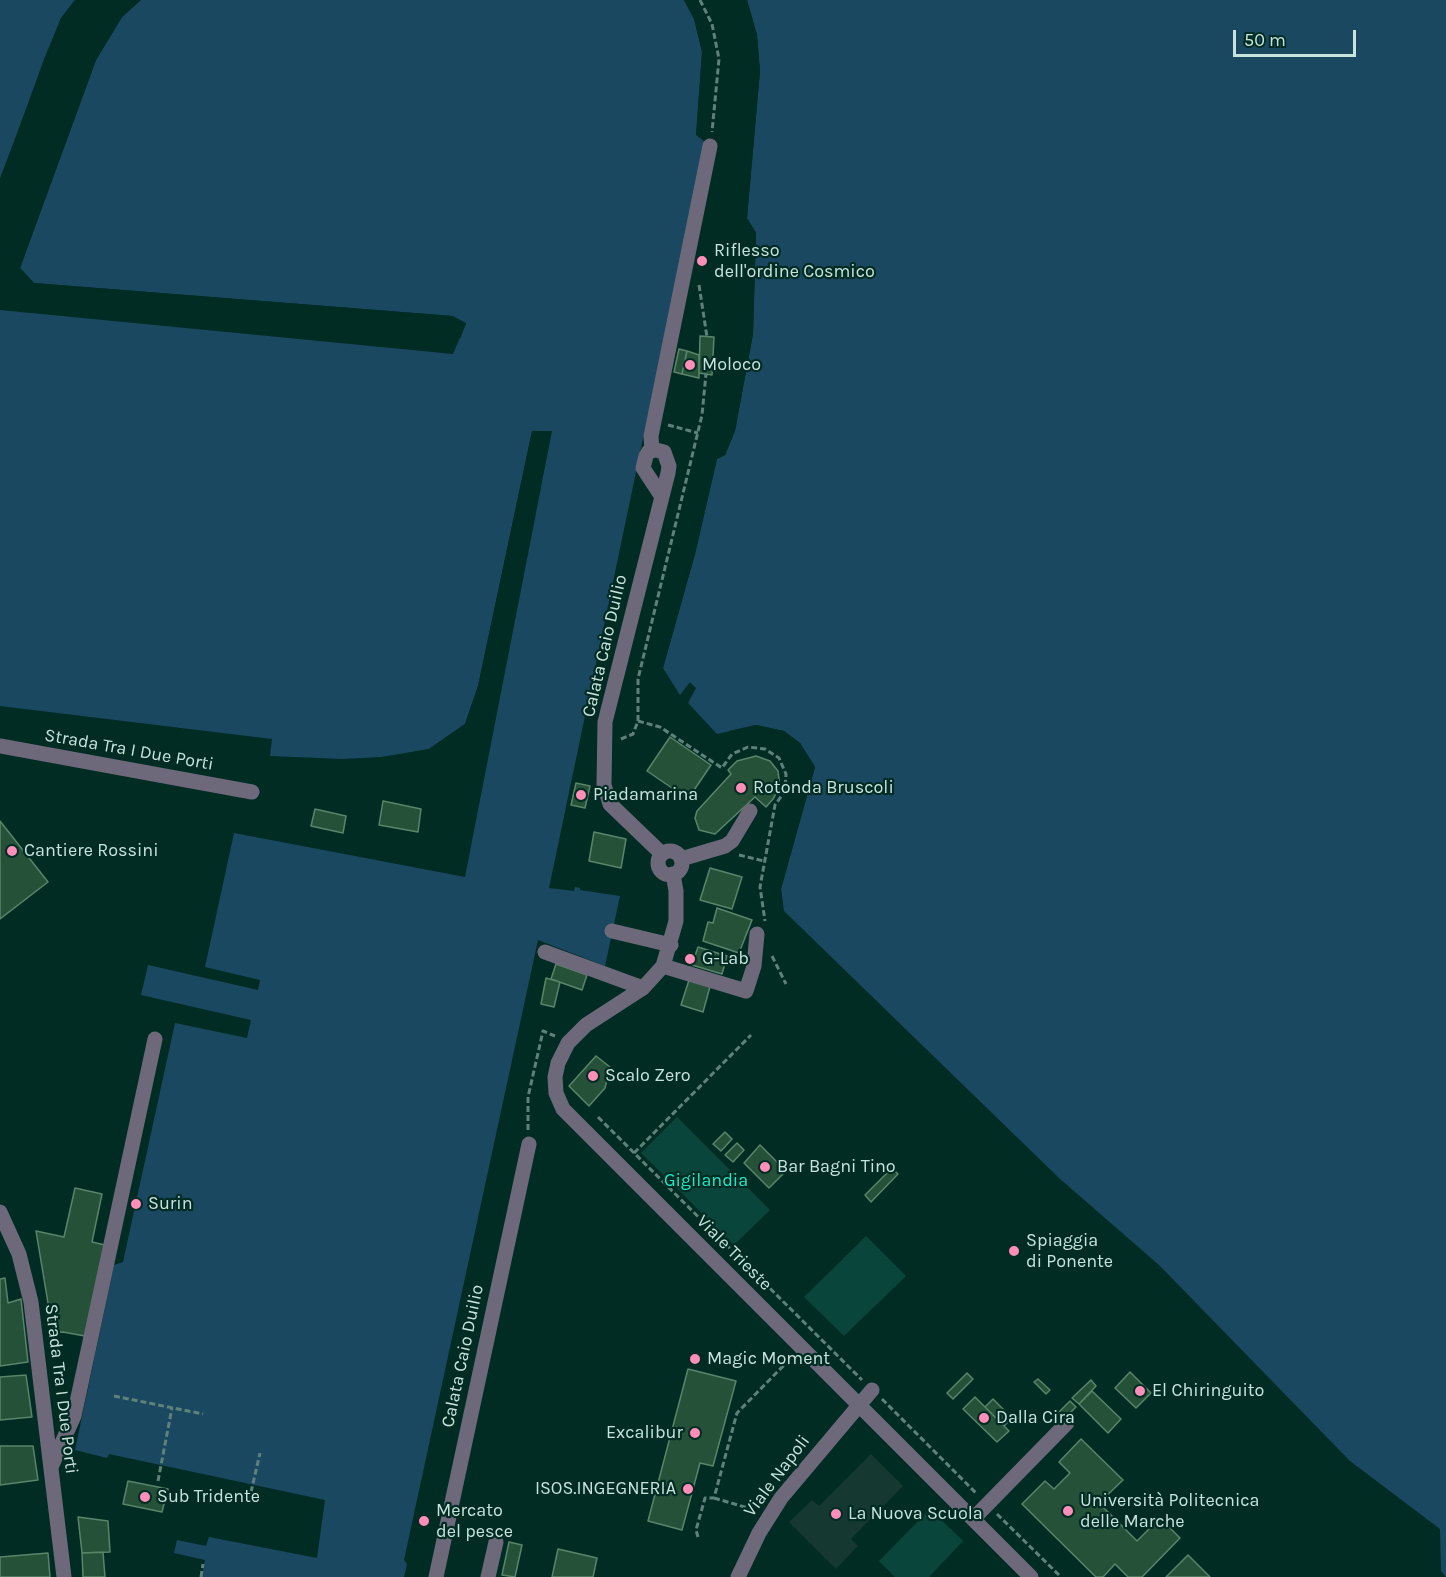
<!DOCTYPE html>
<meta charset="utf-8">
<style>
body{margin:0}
#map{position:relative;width:1446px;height:1577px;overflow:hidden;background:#002c24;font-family:Karla,sans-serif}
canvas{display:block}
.scale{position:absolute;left:1233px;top:30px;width:123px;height:27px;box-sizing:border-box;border:3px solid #c8e3db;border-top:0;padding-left:8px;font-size:18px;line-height:21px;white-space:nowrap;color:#c8e3db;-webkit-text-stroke:4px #002c24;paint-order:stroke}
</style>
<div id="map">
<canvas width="1446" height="1577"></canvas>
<div class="scale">50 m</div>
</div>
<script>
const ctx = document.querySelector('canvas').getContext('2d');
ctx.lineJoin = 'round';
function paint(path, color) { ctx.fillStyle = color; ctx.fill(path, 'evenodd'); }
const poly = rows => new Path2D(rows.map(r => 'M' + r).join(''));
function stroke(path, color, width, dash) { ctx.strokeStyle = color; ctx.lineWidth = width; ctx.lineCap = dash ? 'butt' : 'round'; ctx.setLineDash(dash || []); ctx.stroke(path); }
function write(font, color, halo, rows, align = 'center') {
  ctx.font = font + ' Karla,sans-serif'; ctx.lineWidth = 4.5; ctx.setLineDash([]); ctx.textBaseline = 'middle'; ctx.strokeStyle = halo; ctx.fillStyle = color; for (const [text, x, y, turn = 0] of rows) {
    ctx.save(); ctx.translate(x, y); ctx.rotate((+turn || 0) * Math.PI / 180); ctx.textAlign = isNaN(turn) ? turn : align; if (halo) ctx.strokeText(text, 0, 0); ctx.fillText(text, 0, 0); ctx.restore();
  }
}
const built = poly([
 [871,1454,903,1486,851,1539,858,1546,836,1569,789,1522,812,1500,819,1506]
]);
const green = poly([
 [677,1117,770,1210,734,1245,641,1153],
 [866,1236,906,1276,844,1336,804,1297],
 [930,1509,963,1541,929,1577,895,1577,879,1561]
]);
const water = poly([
 [0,0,75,0,61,18,0,178],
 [141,0,684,0,694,19,702,52,696,135,705,142,549,888,574,891,575,887,580,888,580,890,620,896,605,966,538,940,404,1560,407,1564,404,1577,202,1577,205,1560,174,1553,177,1540,206,1546,209,1537,317,1558,325,1500,109,1454,107,1458,75,1450,114,1265,123,1262,175,1023,247,1038,251,1020,141,995,148,965,258,990,260,980,205,967,234,833,465,877,552,431,532,431,478,686,465,724,429,749,381,757,343,759,270,756,272,739,0,706,0,310,453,354,466,324,452,316,34,283,20,268,96,60,122,17],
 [747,0,1446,0,1446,1577,1441,1571,1440,1529,1350,1461,1159,1265,1059,1178,784,911,781,889,815,767,800,743,784,731,756,725,717,734,688,703,696,688,690,682,680,695,663,668,695,554,717,459,725,455,735,431,753,334,756,233,747,218,760,71,757,35]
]);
const pier = poly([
 [75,0,78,0,64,20,47,60,0,181,44,59,61,18],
 [137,0,141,0,122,17,96,60,20,268,34,283,453,316,466,323,460,339,457,338,462,325,452,319,34,286,18,270,94,59,120,15],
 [684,0,687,0,697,17,705,52,699,130,696,135,702,52,694,19],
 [744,0,747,0,757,35,760,71,747,218,756,233,753,334,735,431,725,455,717,459,695,554,663,668,664,675,660,668,692,554,714,458,723,453,733,431,750,334,753,234,744,218,757,71,754,36],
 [532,431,538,431,534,434,481,686,468,725,430,752,405,756,408,753,429,749,465,724,478,686],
 [756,725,784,731,800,743,815,767,781,889,784,916,781,912,779,888,811,767,798,746,783,734,756,728,727,735,729,731]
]);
const building = poly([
 [700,336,714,337,712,375,699,373,700,336],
 [679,349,687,351,682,374,674,372,679,349],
 [687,351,699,355,699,378,682,374,687,351],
 [670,737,711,765,688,799,647,771,670,737],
 [756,756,770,761,778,771,780,787,773,799,766,807,755,797,715,834,699,830,695,818,697,811,731,774,728,770,737,761,756,756],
 [576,783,590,786,585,808,571,805,576,783],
 [383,801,421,809,418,832,379,825,383,801],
 [315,809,346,816,343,833,311,826,315,809],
 [0,821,48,882,0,919,0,821],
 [594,832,626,839,621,868,589,861,594,832],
 [710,868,742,877,732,909,700,900,710,868],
 [717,908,752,920,739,953,703,941,708,922,713,923,717,908],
 [698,947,727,956,722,974,692,965,698,947],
 [556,964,587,975,582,990,551,979,556,964],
 [690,977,711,983,703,1012,681,1005,690,977],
 [546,978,560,982,554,1007,541,1004,546,978],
 [596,1056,610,1067,605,1088,589,1106,569,1086,596,1056],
 [725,1132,732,1139,721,1151,713,1144,725,1132],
 [737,1143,744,1150,733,1162,725,1155,737,1143],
 [760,1145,786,1171,769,1188,744,1163,760,1145],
 [892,1168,898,1174,871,1202,865,1195,892,1168],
 [75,1188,102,1194,92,1242,105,1245,85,1336,63,1332,53,1333,36,1231,64,1237,75,1188],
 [5,1278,8,1303,21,1299,28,1362,0,1366,0,1279,5,1278],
 [688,1369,736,1381,713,1466,700,1463,682,1530,648,1521,688,1369],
 [1130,1372,1151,1393,1136,1408,1115,1388,1130,1372],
 [967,1373,973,1379,953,1399,947,1393,967,1373],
 [26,1375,32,1417,0,1420,0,1377,26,1375],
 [1038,1379,1050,1390,1046,1394,1034,1382,1038,1379],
 [1091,1380,1096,1386,1079,1404,1072,1398,1091,1380],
 [1092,1391,1121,1419,1108,1433,1079,1404,1092,1391],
 [975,1397,1009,1431,997,1442,963,1409,975,1397],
 [993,1399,1012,1418,1004,1426,985,1407,993,1399],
 [1070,1401,1076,1407,1057,1426,1051,1420,1070,1401],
 [1081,1439,1123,1480,1099,1503,1137,1541,1160,1518,1180,1538,1142,1577,1128,1577,1115,1564,1103,1577,1096,1577,1022,1504,1045,1481,1054,1489,1070,1473,1059,1462,1081,1439],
 [0,1446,33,1446,38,1480,0,1485,0,1446],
 [128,1481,168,1489,162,1512,123,1504,128,1481],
 [78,1517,108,1521,110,1552,82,1553,78,1517],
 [509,1542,522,1545,515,1577,502,1575,509,1542],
 [558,1549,597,1558,593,1577,552,1577,558,1549],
 [103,1552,105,1577,83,1577,82,1553,103,1552],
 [48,1553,50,1577,0,1577,0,1557,48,1553],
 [1188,1555,1210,1577,1166,1577,1188,1555]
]);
const path = poly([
 [700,0,712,24,719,59,712,132],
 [699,285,707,337],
 [668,425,698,433],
 [638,721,660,727,722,768,732,754,748,747,765,749,779,758,786,774,785,791,775,805,760,887,765,921],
 [621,739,633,734,638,721,638,679,702,415,706,374],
 [739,855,764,861],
 [772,956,786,984],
 [598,1117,862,1380],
 [528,1130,528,1097,543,1031,555,1036],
 [634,1153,751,1035],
 [114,1396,203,1414],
 [882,1399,977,1494],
 [158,1481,172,1408],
 [714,1498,755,1510],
 [249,1501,260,1453],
 [997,1514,1061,1577],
 [698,1537,696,1530,705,1498,714,1498,737,1413,790,1359],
 [201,1577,203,1564]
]);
const minor = poly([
 [652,451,651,436,710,146],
 [0,746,252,792],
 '658 863a12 12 0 1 1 24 0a12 12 0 1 1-24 0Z',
 [662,854,610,804,604,785,605,722,668,473,669,466,664,452,656,450,649,451,646,456,643,468,662,497],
 [681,859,725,846,732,841,750,811],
 [673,874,676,891,676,921,663,966,643,988,586,1025,568,1043,558,1063,555,1077,556,1093,563,1109,1031,1577],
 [612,931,671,945],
 [545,952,643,988],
 [663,966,746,991,754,966,757,934],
 [0,1212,19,1254,31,1302,64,1577],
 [52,1465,74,1416,155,1039],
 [973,1519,1067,1423],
 [436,1577,529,1144],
 [488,1577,496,1542],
 [738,1577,759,1533,781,1498,872,1390]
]);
const markers = [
 [702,261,6,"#ff8eb9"],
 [690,365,6,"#ff8eb9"],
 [741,788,6,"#ff8eb9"],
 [581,795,6,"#ff8eb9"],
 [12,851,6,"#ff8eb9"],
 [690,959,6,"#ff8eb9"],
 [593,1076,6,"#ff8eb9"],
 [765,1167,6,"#ff8eb9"],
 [136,1204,6,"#ff8eb9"],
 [1014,1251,6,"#ff8eb9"],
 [695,1359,6,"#ff8eb9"],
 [1140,1391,6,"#ff8eb9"],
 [984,1418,6,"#ff8eb9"],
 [695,1433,6,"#ff8eb9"],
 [688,1489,6,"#ff8eb9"],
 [145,1497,6,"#ff8eb9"],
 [1068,1511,6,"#ff8eb9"],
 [836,1514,6,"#ff8eb9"],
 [424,1521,6,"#ff8eb9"]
];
const poiNames = [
 ["Riflesso",714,251],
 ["dell'ordine Cosmico",714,272],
 ["Moloco",702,365],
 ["Rotonda Bruscoli",753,788],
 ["Piadamarina",593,795],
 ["Cantiere Rossini",24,851],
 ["G-Lab",702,959],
 ["Scalo Zero",605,1076],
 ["Bar Bagni Tino",777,1167],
 ["Surin",148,1204],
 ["Spiaggia",1026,1241],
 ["di Ponente",1026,1262],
 ["Magic Moment",707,1359],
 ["El Chiringuito",1152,1391],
 ["Dalla Cira",996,1418],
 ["Excalibur",683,1433,"right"],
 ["ISOS.INGEGNERIA",676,1489,"right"],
 ["Sub Tridente",157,1497],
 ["Università Politecnica",1080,1501],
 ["delle Marche",1080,1522],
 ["Mercato",436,1511],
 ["del pesce",436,1532],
 ["La Nuova Scuola",848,1514]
];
const streetNames = [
 ["Calata Caio Duilio",605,646,-77],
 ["Strada Tra I Due Porti",129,750,10],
 ["Viale Trieste",734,1253,45],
 ["Calata Caio Duilio",463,1356,-78],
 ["Strada Tra I Due Porti",61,1389,83],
 ["Viale Napoli",777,1476,-53]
];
const parkNames = [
 ["Gigilandia",706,1181]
];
paint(built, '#153830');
paint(green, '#09453a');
paint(water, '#1b4861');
paint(pier, '#002c24');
paint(building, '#255138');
stroke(building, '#5a856a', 1.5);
stroke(path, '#5e827a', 3, [6, 3]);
stroke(minor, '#6d697b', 15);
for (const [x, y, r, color] of markers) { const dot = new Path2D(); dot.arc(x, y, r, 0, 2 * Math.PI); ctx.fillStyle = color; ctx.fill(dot); stroke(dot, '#002c24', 2); }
write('18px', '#c8e3db', '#002c24', poiNames, 'left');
write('18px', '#c8e3db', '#002c24', streetNames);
write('18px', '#1cebc8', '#002c24', parkNames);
</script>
